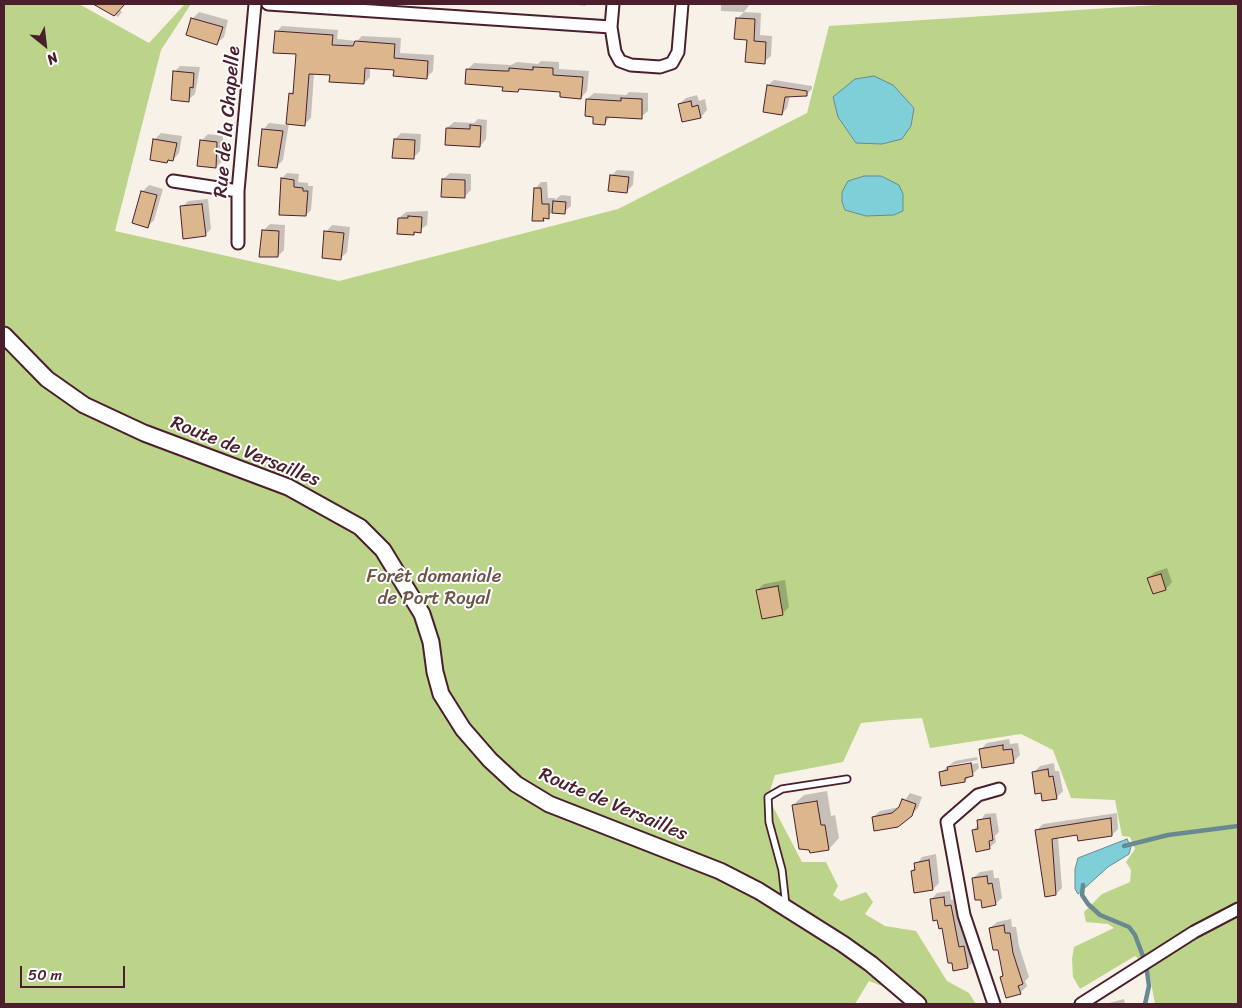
<!DOCTYPE html>
<meta charset="utf-8">
<style>
body{margin:0}
#map{position:relative;width:1242px;height:1008px;overflow:hidden;background:#f8f1e8;font-family:Sriracha,sans-serif}
canvas{display:block}
.frame{position:absolute;inset:0;border:5px solid #4a1f2b;pointer-events:none}
.north{position:absolute;left:20px;top:20px;width:50px;height:50px;-webkit-text-stroke:4px #fff;paint-order:stroke;rotate:151deg;font-size:14px;font-weight:700;line-height:20px;text-align:center;color:#4a1f2b}
.north::after{content:'';display:block;margin:auto;width:18px;height:22px;background:#4a1f2b;clip-path:polygon(50% 0,100% 100%,50% 72%,0 100%)}
.scale{position:absolute;left:20px;top:966px;width:105px;height:22px;box-sizing:border-box;border:2px solid #4a1f2b;border-top:0;padding-left:6px;font-size:15px;line-height:18px;white-space:nowrap;color:#4a1f2b;-webkit-text-stroke:4px #fff;paint-order:stroke}
</style>
<div id="map">
<canvas width="1242" height="1008"></canvas>
<div class="frame"></div>
<div class="north">N</div>
<div class="scale">50 m</div>
</div>
<script>
const ctx = document.querySelector('canvas').getContext('2d');
ctx.lineJoin = 'round';
function paint(path, color) { ctx.fillStyle = color; ctx.fill(path, 'evenodd'); }
const poly = rows => new Path2D(rows.map(r => 'M' + r).join(''));
function stroke(path, color, width, dash) { ctx.strokeStyle = color; ctx.lineWidth = width; ctx.lineCap = dash ? 'butt' : 'round'; ctx.setLineDash(dash || []); ctx.stroke(path); }
function write(font, color, halo, rows, align = 'center') {
  ctx.font = font + ' Sriracha,sans-serif'; ctx.lineWidth = 4; ctx.setLineDash([]); ctx.textBaseline = 'middle'; ctx.strokeStyle = halo; ctx.fillStyle = color; for (const [text, x, y, turn = 0] of rows) {
    ctx.save(); ctx.translate(x, y); ctx.rotate((+turn || 0) * Math.PI / 180); ctx.textAlign = isNaN(turn) ? turn : align; if (halo) ctx.strokeText(text, 0, 0); ctx.fillText(text, 0, 0); ctx.restore();
  }
}
const green = poly([
 [4,4,79,4,149,43,185,4,191,4,161,50,115,231,339,281,618,209,807,113,829,26,1172,4,1238,4,1238,906,1140,960,1135,956,1080,989,1073,977,1072,959,1074,947,1114,928,1108,924,1086,922,1084,912,1102,894,1130,882,1131,870,1126,862,1135,849,1130,837,1122,836,1115,800,1071,798,1053,750,1021,734,930,748,922,718,892,720,861,723,843,762,775,775,768,797,802,862,826,862,838,886,833,895,841,901,866,892,873,902,865,914,885,926,916,931,947,981,969,993,976,1004,928,1004,869,981,855,1004,4,1004],
 [1238,912,1238,1004,1155,1004,1148,966]
]);
const water = poly([
 [874,76,893,85,914,108,911,126,902,139,882,144,856,143,838,117,833,97,855,79,874,76],
 [864,176,881,176,899,185,903,194,903,211,894,215,866,216,845,210,842,202,842,192,848,181,864,176],
 [1127,839,1131,847,1129,854,1108,867,1078,894,1075,889,1075,869,1078,858,1127,839]
]);
const shadow = poly([
 [94,4,114,4,122,12,118,17],
 [571,4,587,4,585,6],
 [721,4,750,4,744,12,761,13,760,35,772,36,771,56,764,62,737,19,744,12,721,11],
 [199,12,228,20,224,37,217,43,192,19],
 [282,26,338,30,337,39,357,41,362,36,401,38,400,53,434,55,433,71,427,77,395,69,370,68,370,77,364,83,331,73,314,73,311,118,305,124,289,123,283,160,277,166,263,130,269,123,287,125,290,94,294,90,297,53,276,32],
 [541,61,559,62,559,69,589,71,587,91,581,98,562,91,521,88,518,91,468,69,474,63,511,65,517,62,538,64],
 [180,66,200,67,195,94,188,100,174,72],
 [774,80,812,86,812,89,806,95,790,96,787,108,782,114,768,85],
 [629,92,648,93,648,111,641,117,611,116,604,124,587,99,594,93,626,95],
 [697,95,699,101,705,99,707,110,701,117,679,104,686,98],
 [478,119,487,120,486,139,480,146,447,128,454,122,474,123],
 [161,133,182,136,179,153,173,160,167,162,151,159,155,139],
 [401,133,421,134,420,151,413,158,395,139],
 [208,134,223,136,223,160,216,167,198,164,202,140],
 [617,170,634,171,633,185,627,191,611,176],
 [287,173,299,174,298,182,308,183,308,186,313,186,311,210,306,215,282,178],
 [450,173,471,174,471,190,464,197,443,179],
 [541,182,547,182,548,198,555,198,555,200,561,195,571,196,571,206,564,212,554,211,543,220,535,189],
 [149,185,163,189,154,220,148,226,134,222,143,191],
 [208,199,211,229,205,235,182,207,188,201],
 [428,211,427,225,414,234,399,218,406,212],
 [270,224,285,225,284,250,278,256,263,231],
 [332,225,350,227,347,252,341,258,326,232],
 [1167,568,1172,582,1166,589,1154,593,1148,578,1155,572],
 [785,580,789,607,782,614,757,590,764,584],
 [1009,739,1010,744,1018,743,1020,755,1014,761,980,750,987,743],
 [977,757,979,768,965,781,941,772,955,761],
 [977,760,978,763,948,768,952,765],
 [1054,763,1055,771,1059,771,1063,791,1056,798,1042,792,1034,772,1040,766],
 [827,791,831,816,835,815,839,838,829,849,793,805,804,795],
 [910,793,922,797,918,808,911,815,873,817,880,811,900,807],
 [996,813,999,832,995,836,996,842,989,848,974,830,985,814],
 [1117,813,1118,829,1112,835,1078,834,1058,837,1062,888,1056,894,1037,830,1043,824],
 [936,854,939,883,933,889,912,871,922,857],
 [993,870,994,878,999,878,1002,898,995,904,982,899,973,878,980,872],
 [950,891,951,900,957,899,965,941,971,940,974,961,968,967,943,927,931,900,937,893],
 [1011,919,1012,927,1016,927,1019,946,1029,977,1025,981,1027,986,1020,993,1001,977,1004,975,999,948,990,928,997,922],
 [1124,999,1125,1004,1108,1004,1109,1003]
]);
const stream = poly([
 [1124,846,1168,835,1238,826],
 [1083,885,1082,895,1088,904,1100,915,1129,927,1135,935,1146,964,1149,986,1145,1004]
]);
const building = poly([
 [93,4,125,4,114,16,93,4],
 [191,18,223,27,217,45,186,35,191,18],
 [736,18,755,19,754,41,766,42,765,64,745,62,747,40,734,39,736,18],
 [275,31,333,35,332,45,353,46,355,41,395,44,394,58,428,61,427,79,393,76,394,70,365,68,364,84,329,82,330,75,309,74,305,126,286,124,289,93,293,94,296,54,273,53,275,31],
 [533,67,553,68,553,75,583,77,581,99,560,97,560,92,519,89,518,92,502,91,503,87,465,84,466,69,504,71,509,71,509,68,533,70,533,67],
 [173,71,194,73,193,88,190,87,189,102,171,100,173,71],
 [767,85,807,91,807,96,785,97,782,115,763,112,767,85],
 [621,98,642,99,642,119,606,117,605,125,593,124,593,117,585,116,586,99,621,101,621,98],
 [691,101,692,107,698,105,701,118,682,122,678,104,691,101],
 [470,125,481,126,480,147,445,145,446,128,470,129,470,125],
 [262,129,283,131,277,168,258,166,262,129],
 [153,139,177,143,173,161,168,160,167,163,150,160,153,139],
 [394,139,415,140,414,159,392,158,394,139],
 [200,140,217,142,216,168,197,166,200,140],
 [610,175,629,177,627,193,608,191,610,175],
 [281,178,294,180,294,187,303,188,303,191,308,191,306,216,279,215,281,178],
 [442,179,465,180,465,198,441,197,442,179],
 [534,188,541,188,542,204,549,204,549,219,543,218,544,221,532,221,534,188],
 [141,191,157,195,148,228,132,223,141,191],
 [553,201,566,202,565,214,552,213,553,201],
 [202,204,206,236,183,239,180,206,202,204],
 [408,216,422,217,421,233,414,232,414,235,397,234,398,218,408,218,408,216],
 [262,230,279,231,278,257,259,257,262,230],
 [324,231,344,233,341,260,322,258,324,231],
 [1161,574,1166,590,1153,594,1147,578,1161,574],
 [778,586,783,615,762,619,756,590,778,586],
 [1003,745,1003,750,1012,749,1014,763,982,768,979,749,1003,745],
 [971,763,973,776,965,778,965,782,941,786,939,772,948,770,947,767,971,763],
 [1048,769,1049,777,1053,776,1057,799,1042,801,1041,793,1035,794,1032,772,1048,769],
 [902,799,916,804,912,816,898,827,874,831,872,817,892,813,899,807,902,799],
 [817,801,821,825,825,825,829,850,810,853,809,850,799,849,792,805,817,801],
 [990,818,993,840,989,841,990,849,976,852,972,830,978,829,977,820,990,818],
 [1111,818,1112,836,1078,841,1077,835,1052,839,1056,895,1045,897,1035,830,1111,818],
 [929,860,933,890,914,893,911,871,915,870,914,863,929,860],
 [987,876,988,884,992,883,996,905,982,908,981,900,975,900,972,878,987,876],
 [944,897,945,906,951,905,959,947,964,946,968,968,953,971,952,963,948,963,942,928,939,929,937,920,933,921,930,899,944,897],
 [1004,925,1005,933,1010,933,1013,953,1023,984,1018,986,1021,994,1006,998,1000,977,1003,976,998,950,993,950,989,928,1004,925]
]);
const service = poly([
 [786,906,782,870,769,822,768,797,782,789,847,779]
]);
const minor = poly([
 [268,4,611,27],
 [613,4,611,27,615,52,620,61,631,65,660,67,672,63,678,52,682,4],
 [173,181,238,191],
 [238,243,238,191,255,4],
 [994,1004,964,915,947,822,978,795,999,789],
 [1081,1004,1194,932,1238,909]
]);
const secondary = poly([
 [4,335,47,379,84,405,144,433,288,487,360,527,383,550,422,614,431,642,435,672,441,694,463,729,490,760,516,784,549,804,720,871,759,891,843,944,871,964,918,1004]
]);
const streetNames = [
 ["Rue de la Chapelle",228,122,-85],
 ["Route de Versailles",245,452,22],
 ["Route de Versailles",613,805,23]
];
const parkNames = [
 ["Forêt domaniale",434,577],
 ["de Port Royal",434,599]
];
paint(green, '#bcd48a');
paint(water, '#7ecfd7');
stroke(water, '#698992', 1);
paint(shadow, '#0003');
stroke(stream, '#698992', 4.5);
paint(building, '#dcb78d');
stroke(building, '#4a1f2b', 1);
stroke(service, '#4a1f2b', 9);
stroke(minor, '#4a1f2b', 15);
stroke(secondary, '#4a1f2b', 19);
stroke(service, '#fff', 5.5);
stroke(minor, '#fff', 11);
stroke(secondary, '#fff', 15);
write('19px', '#4a1f2b', '#fff', streetNames);
write('19px', '#6c5548', '#fff', parkNames);
</script>
